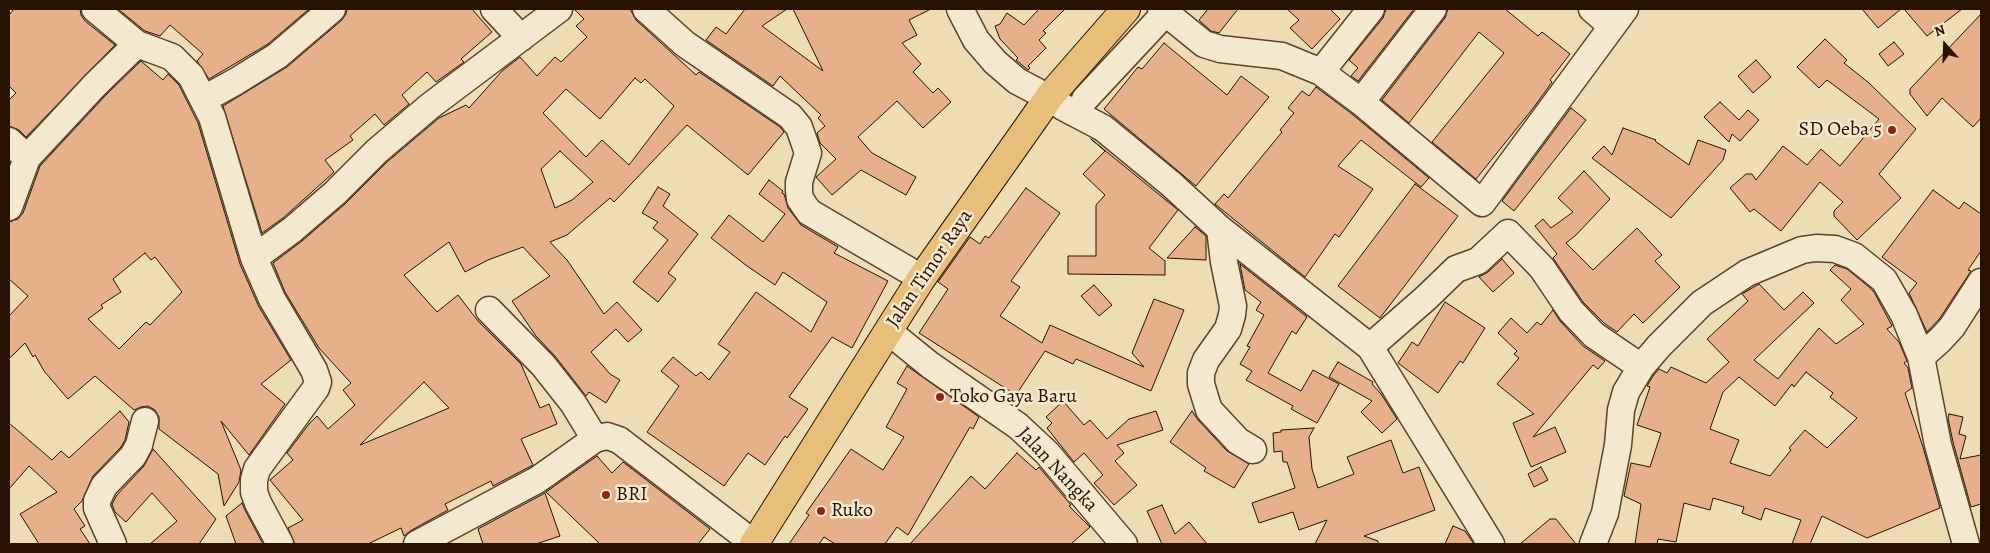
<!DOCTYPE html>
<style>
body{margin:0}
#map{position:relative;width:1990px;height:553px;overflow:hidden;background:#eedcb5;font-family:Alegreya,serif}
canvas{display:block}
.frame{position:absolute;inset:0;border:10px solid #271201;pointer-events:none}
.north{position:absolute;left:1920px;top:20px;width:50px;height:50px;-webkit-text-stroke:4px #f4e8cf;paint-order:stroke;rotate:340deg;font-size:14px;font-weight:700;line-height:20px;text-align:center;color:#271201}
.north::after{content:'';display:block;margin:auto;width:18px;height:22px;background:#271201;clip-path:polygon(50% 0,100% 100%,50% 72%,0 100%)}
</style>
<div id="map">
<canvas width="1990" height="553"></canvas>
<div class="frame"></div>
<div class="north">N</div>
</div>
<script>
const ctx = document.querySelector('canvas').getContext('2d');
ctx.lineJoin = 'round';
function paint(path, color) { ctx.fillStyle = color; ctx.fill(path, 'evenodd'); }
const poly = rows => new Path2D(rows.map(r => 'M' + r).join(''));
function stroke(path, color, width, dash) { ctx.strokeStyle = color; ctx.lineWidth = width; ctx.lineCap = dash ? 'butt' : 'round'; ctx.setLineDash(dash || []); ctx.stroke(path); }
function write(font, color, halo, rows, align = 'center') {
  ctx.font = font + ' Alegreya,serif'; ctx.lineWidth = 5; ctx.setLineDash([]); ctx.textBaseline = 'middle'; ctx.strokeStyle = halo; ctx.fillStyle = color; for (const [text, x, y, turn = 0] of rows) {
    ctx.save(); ctx.translate(x, y); ctx.rotate((+turn || 0) * Math.PI / 180); ctx.textAlign = isNaN(turn) ? turn : align; if (halo) ctx.strokeText(text, 0, 0); ctx.fillText(text, 0, 0); ctx.restore();
  }
}
const building = poly([
 [14,9,80,9,81,15,85,21,115,45,26,137,19,130,9,126,9,100,16,93,9,86,9,15,14,9],
 [118,9,309,9,268,44,209,79,197,61,203,54,170,25,160,36,145,31,118,9],
 [347,9,472,9,492,32,461,59,464,62,436,82,427,72,402,95,409,104,384,125,375,114,350,136,353,140,325,160,334,172,283,218,262,233,223,106,287,67,342,20,346,14,347,9],
 [574,9,630,9,636,20,696,75,699,72,780,127,784,132,748,175,687,125,614,202,610,198,567,235,550,242,567,260,604,314,617,302,642,330,628,342,616,329,591,352,610,374,620,380,606,403,589,392,586,396,555,356,536,336,512,301,550,276,523,247,488,260,465,272,449,242,404,275,437,312,458,295,478,321,521,364,540,408,549,404,557,424,521,439,533,465,493,486,491,481,445,504,448,510,410,531,404,536,401,528,368,544,295,544,288,528,303,520,270,480,293,460,287,453,309,424,317,416,328,429,355,405,343,390,351,383,319,348,285,292,273,263,302,241,345,204,387,162,439,118,466,105,469,108,502,71,520,57,537,76,555,57,561,62,587,37,576,26,584,19,574,9],
 [635,78,641,83,645,79,674,106,629,165,602,140,586,157,543,113,566,89,600,119,635,78],
 [560,151,593,182,572,200,555,208,541,169,560,151],
 [424,382,449,408,360,445,424,382],
 [745,9,787,9,762,26,823,71,793,9,931,9,909,20,917,35,902,43,921,64,913,72,933,93,938,88,951,102,923,128,897,101,858,137,872,153,916,177,906,195,861,170,832,195,816,177,836,159,820,143,817,133,825,126,818,118,821,115,780,76,773,86,706,40,716,27,726,34,745,9],
 [1039,9,1065,9,1043,31,1046,33,1039,40,1046,48,1028,66,1030,68,1028,70,1016,60,1018,58,1000,39,995,26,1000,24,1007,13,1024,25,1039,9],
 [1208,9,1238,9,1219,33,1211,31,1199,20,1208,9],
 [1287,9,1330,9,1340,19,1312,49,1290,28,1299,20,1287,9],
 [1386,9,1414,9,1358,81,1351,76,1358,68,1349,60,1383,18,1386,9],
 [1448,9,1505,9,1538,36,1542,32,1570,54,1550,80,1552,82,1534,107,1476,179,1432,142,1504,53,1479,32,1409,123,1382,100,1445,18,1448,9],
 [1862,9,1901,9,1878,28,1862,9],
 [1904,9,1962,9,1927,36,1904,9],
 [1981,14,1981,118,1973,127,1942,98,1927,116,1910,94,1910,89,1981,14],
 [1825,39,1847,60,1844,63,1869,83,1916,129,1879,174,1901,198,1857,240,1834,216,1834,211,1843,202,1820,182,1781,231,1754,209,1750,212,1730,188,1746,174,1752,174,1756,180,1783,146,1807,165,1821,149,1840,166,1879,119,1827,80,1819,88,1797,67,1825,39],
 [1894,42,1904,54,1888,66,1879,54,1894,42],
 [1164,43,1227,95,1241,76,1269,97,1196,186,1104,109,1138,67,1142,69,1164,43],
 [1756,60,1771,77,1753,93,1738,76,1756,60],
 [141,61,163,80,168,74,179,85,198,123,240,264,259,307,291,360,261,384,285,404,249,455,221,421,241,470,239,482,224,506,218,474,159,429,159,417,155,410,148,406,141,407,134,410,95,376,68,399,44,371,35,355,33,357,25,343,9,359,9,316,28,296,9,279,9,222,18,219,23,213,40,166,106,95,141,61],
 [145,253,151,260,155,257,182,292,150,325,146,322,119,349,88,319,103,308,101,305,121,292,113,279,145,253],
 [1316,87,1352,114,1429,178,1421,187,1361,140,1338,166,1373,189,1339,237,1335,234,1305,277,1215,204,1224,194,1228,198,1282,132,1280,130,1294,113,1288,108,1302,91,1309,96,1316,87],
 [1720,102,1739,120,1748,110,1759,120,1740,141,1732,134,1729,142,1704,117,1720,102],
 [1571,108,1586,120,1514,211,1502,201,1571,108],
 [1623,128,1656,140,1655,141,1689,165,1698,140,1726,150,1723,160,1671,218,1592,158,1604,146,1612,155,1623,128],
 [1091,139,1178,210,1149,248,1165,261,1165,275,1068,274,1068,256,1096,256,1096,205,1105,195,1083,174,1105,151,1091,139],
 [1584,171,1610,199,1576,235,1566,243,1593,270,1637,228,1662,255,1655,261,1680,287,1643,323,1634,314,1617,332,1604,323,1583,302,1553,258,1557,254,1535,226,1543,219,1551,228,1573,212,1558,198,1584,171],
 [769,180,783,191,782,193,784,194,788,208,801,225,838,247,834,253,888,281,852,348,832,337,789,397,808,409,787,438,785,436,765,465,748,453,724,486,647,432,679,386,661,371,673,357,696,376,701,372,709,380,730,352,718,344,756,292,811,332,827,302,783,272,775,285,747,266,711,238,729,215,763,242,785,214,759,194,769,180],
 [1415,184,1458,216,1380,318,1338,286,1415,184],
 [658,187,670,194,663,206,698,234,668,273,676,279,658,302,633,282,668,240,653,228,658,222,642,213,658,187],
 [1026,188,1060,213,1011,281,1020,287,1000,316,1042,343,1050,325,1144,367,1132,353,1154,299,1184,310,1151,391,1076,359,1073,364,1045,351,1016,395,919,333,948,289,938,282,970,237,980,244,985,236,989,238,1026,188],
 [1933,190,1959,209,1964,202,1981,214,1981,251,1968,270,1971,271,1940,318,1927,332,1909,293,1917,283,1882,257,1933,190],
 [1195,227,1206,236,1206,260,1167,258,1195,227],
 [1502,259,1514,273,1493,292,1479,277,1488,272,1502,259],
 [1240,264,1307,317,1296,334,1292,331,1268,373,1301,391,1313,370,1339,384,1317,423,1291,409,1293,406,1246,380,1252,371,1240,364,1250,347,1247,346,1264,315,1256,310,1261,302,1245,290,1240,264],
 [1835,265,1847,269,1869,287,1874,292,1890,322,1892,326,1887,329,1899,342,1907,361,1904,363,1908,368,1912,388,1905,393,1923,447,1940,508,1867,538,1822,516,1810,544,1792,544,1801,520,1765,508,1761,520,1742,513,1744,507,1713,498,1710,510,1684,503,1676,542,1658,539,1657,544,1635,544,1641,504,1624,496,1631,463,1650,467,1661,433,1637,425,1650,387,1647,386,1653,376,1659,369,1667,373,1671,367,1706,383,1729,362,1707,339,1748,301,1742,294,1759,284,1784,310,1803,292,1814,303,1754,360,1778,379,1819,328,1836,344,1864,324,1841,300,1851,289,1830,270,1835,265],
 [1806,372,1833,393,1830,397,1857,418,1827,448,1805,430,1789,448,1791,450,1770,476,1730,463,1739,440,1710,429,1723,392,1739,377,1775,406,1792,384,1794,387,1806,372],
 [1094,285,1112,305,1099,316,1081,296,1094,285],
 [1445,302,1485,328,1463,363,1460,361,1438,393,1398,363,1412,342,1418,346,1445,302],
 [1553,310,1560,321,1583,346,1605,361,1598,369,1593,365,1533,437,1555,427,1566,452,1531,467,1513,423,1534,414,1497,384,1519,358,1514,354,1517,351,1498,333,1511,318,1527,333,1537,322,1541,325,1553,310],
 [1338,362,1373,382,1372,384,1381,394,1397,419,1382,433,1361,412,1372,401,1329,377,1338,362],
 [907,366,979,417,973,429,970,427,908,535,897,527,885,544,835,544,824,537,819,544,789,544,809,515,806,513,851,449,883,470,904,437,886,427,907,389,897,383,907,366],
 [1063,401,1084,425,1090,420,1107,439,1129,419,1156,411,1163,430,1117,445,1124,453,1115,461,1137,485,1114,505,1094,483,1103,475,1084,453,1074,462,1047,428,1052,423,1046,417,1063,401],
 [120,411,129,422,125,440,121,447,93,476,82,501,74,509,85,526,80,529,90,544,39,544,20,514,57,492,29,466,9,489,9,423,52,460,61,451,69,458,120,411],
 [1192,411,1198,420,1227,451,1249,464,1234,488,1204,471,1206,468,1170,442,1192,411],
 [1949,414,1963,417,1959,434,1966,436,1960,459,1981,455,1981,504,1971,507,1953,442,1948,418,1949,414],
 [1314,428,1309,437,1312,469,1318,488,1354,474,1347,457,1391,440,1403,473,1419,467,1435,510,1364,536,1378,541,1378,544,1315,544,1327,520,1299,530,1293,512,1259,523,1252,503,1295,488,1287,462,1283,462,1282,451,1274,452,1273,433,1281,432,1281,430,1314,428],
 [153,449,216,519,199,544,150,544,177,521,152,493,126,522,115,512,112,504,117,495,144,466,153,449],
 [1017,453,1036,470,1039,467,1071,505,1069,506,1090,527,1071,544,910,544,971,476,985,489,1017,453],
 [597,456,612,473,623,462,710,529,698,544,600,544,546,492,597,456],
 [1541,467,1548,480,1534,487,1528,474,1541,467],
 [545,493,560,536,536,544,483,544,478,529,545,493],
 [242,503,245,510,263,544,236,544,226,516,242,503],
 [1162,505,1175,534,1189,522,1207,544,1162,544,1147,511,1162,505],
 [1550,519,1556,519,1576,544,1520,544,1550,519],
 [1453,526,1465,531,1474,544,1445,544,1453,526]
]);
const minor = poly([
 [95,9,137,44,172,57,191,76,212,117,254,258,272,299,314,370,318,382,316,388,257,469,254,480,254,492,258,503,280,544],
 [494,9,521,38],
 [646,9,685,44,790,116,799,127,808,153,799,182,799,191,800,199,809,212,908,270],
 [960,9,976,40,995,62,1017,81,1036,91],
 [1161,9,1204,44,1220,49,1282,56,1321,72,1361,102,1482,203,1625,9],
 [1592,9,1612,26],
 [1321,72,1371,9],
 [1050,96,1063,107,1103,128,1171,184,1220,229,1370,347,1491,544],
 [204,99,235,82,277,56,332,9],
 [1085,99,1169,9],
 [1361,102,1433,9],
 [9,141,27,158],
 [9,207,27,158,95,85,137,44],
 [1220,229,1224,262,1233,306,1232,315,1228,329,1206,360,1201,373,1201,384,1209,410,1238,441,1253,450],
 [254,258,292,230,335,193,377,151,430,106,559,9],
 [888,331,930,365,1018,426,1047,453,1124,544],
 [1370,347,1426,298,1456,269,1478,261,1508,233,1542,268,1571,311,1594,335,1641,367],
 [1921,357,1940,340,1952,327,1981,282],
 [595,439,607,436,619,440,743,535],
 [113,544,97,508,97,501,104,486,133,456,139,445,145,421],
 [417,544,537,480,595,439,573,403,543,365,489,310],
 [1593,544,1605,513,1618,445,1621,410,1626,392,1641,367,1659,346,1702,303,1747,273,1802,250,1816,248,1835,249,1854,256,1884,280,1904,315,1921,357,1938,445,1966,544]
]);
const highway = poly([
 [754,544,921,279,1050,96,1126,9]
]);
const markers = [
 [1892,130,5,"#8f2418"],
 [940,397,5,"#8f2418"],
 [606,495,5,"#8f2418"],
 [821,511,5,"#8f2418"]
];
const poiNames = [
 ["SD Oeba 5",1882,130,"right"],
 ["Toko Gaya Baru",950,397],
 ["BRI",616,495],
 ["Ruko",831,511]
];
const streetNames = [
 ["Jalan Timor Raya",930,269,-56],
 ["Jalan Nangka",1057,470,47]
];
paint(building, '#e5b08a');
stroke(building, '#271201', 1);
stroke(minor, '#59442e', 29);
stroke(highway, '#271201', 30);
stroke(minor, '#f4e8cf', 26);
stroke(highway, '#e7be7a', 28);
for (const [x, y, r, color] of markers) { const dot = new Path2D(); dot.arc(x, y, r, 0, 2 * Math.PI); ctx.fillStyle = color; ctx.fill(dot); stroke(dot, '#f4e8cf', 2); }
write('20px', '#271201', '#f4e8cf', poiNames, 'left');
write('20px', '#271201', '#f4e8cf', streetNames);
</script>
